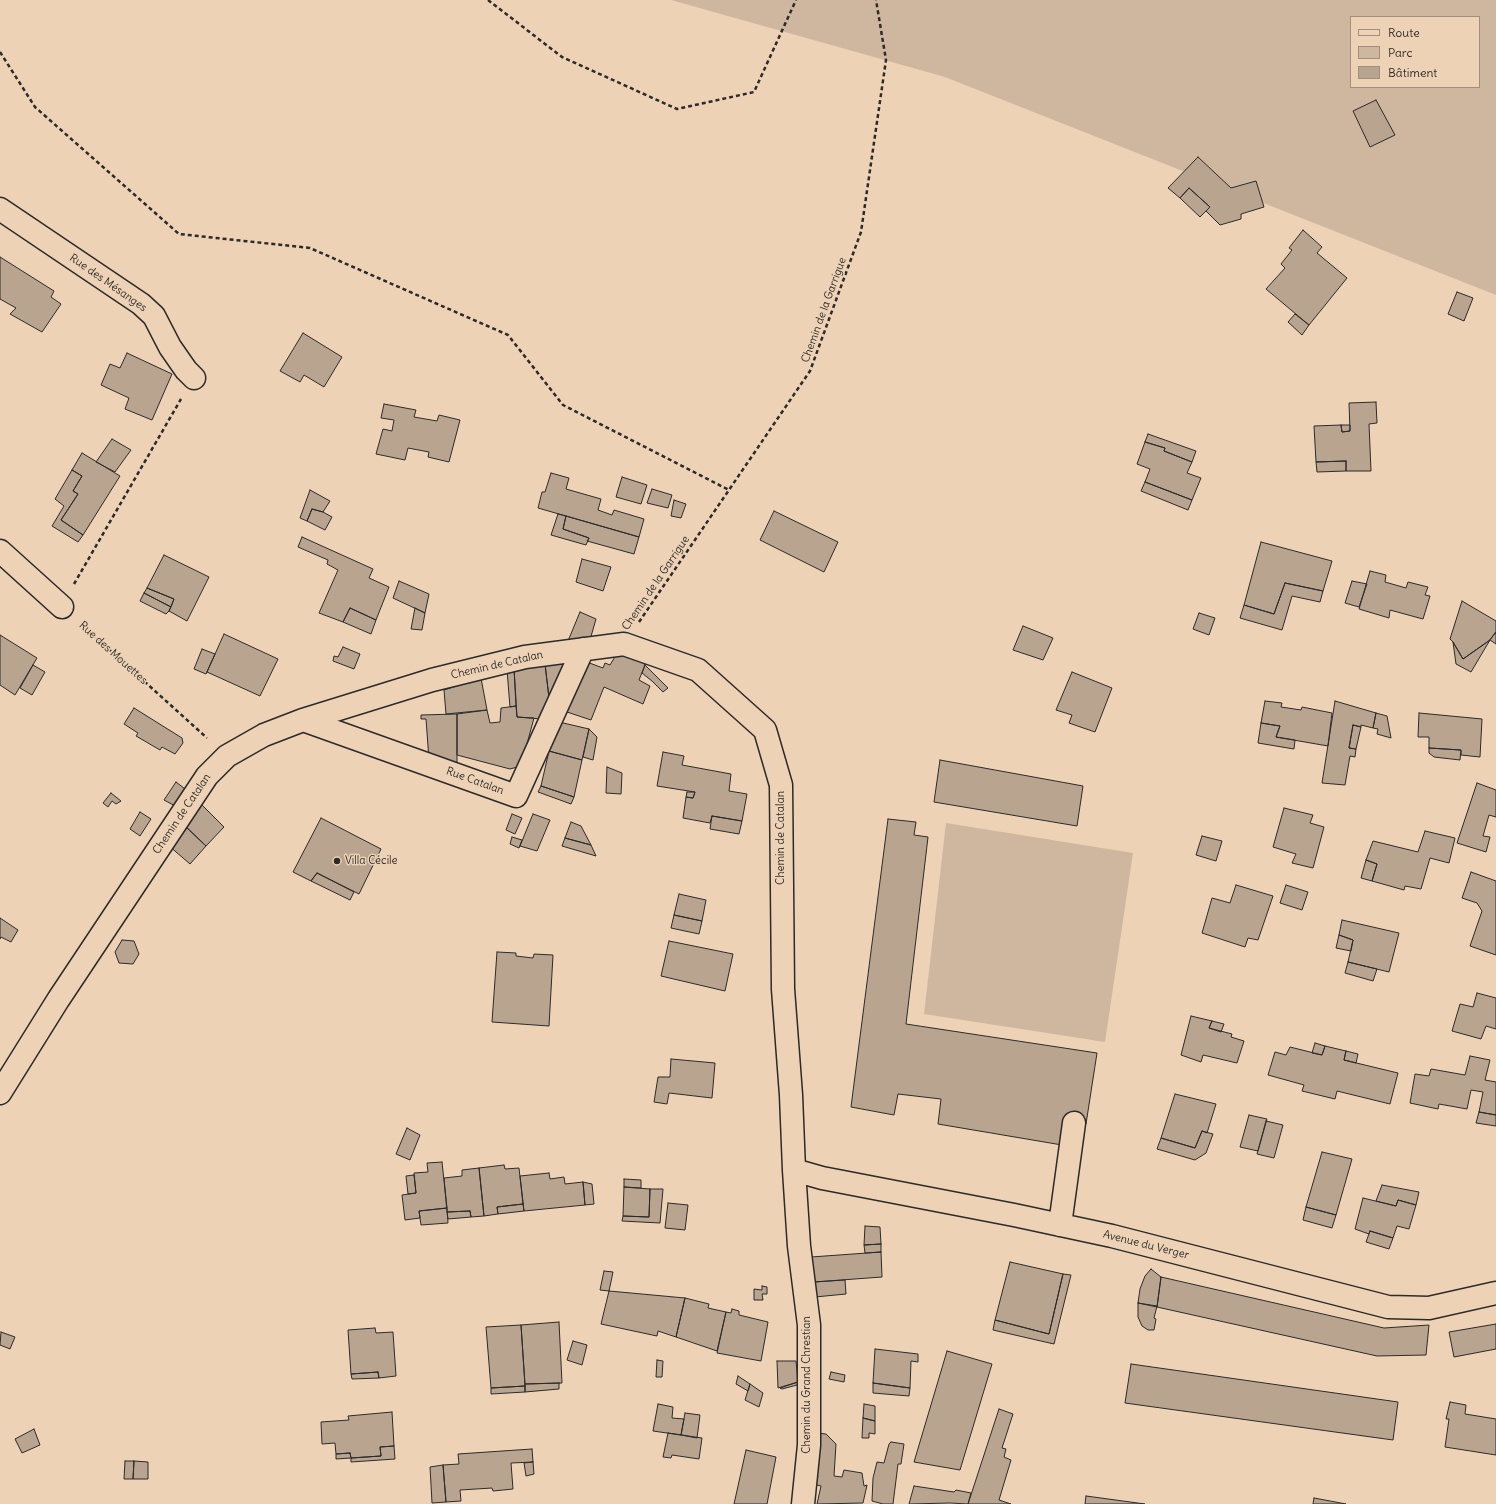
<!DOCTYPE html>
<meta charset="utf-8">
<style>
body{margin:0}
#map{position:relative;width:1496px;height:1504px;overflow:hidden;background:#eed2b5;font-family:Delius,sans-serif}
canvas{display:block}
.legend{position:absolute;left:1350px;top:16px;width:130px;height:72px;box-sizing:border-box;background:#eed2b5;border:1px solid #a08f7e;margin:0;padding:5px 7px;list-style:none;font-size:12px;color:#2b2b2b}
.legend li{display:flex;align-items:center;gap:8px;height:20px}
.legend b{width:20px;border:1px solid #a08f7e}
</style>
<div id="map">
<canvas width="1496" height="1504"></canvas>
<ul class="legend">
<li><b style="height:5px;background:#eed2b5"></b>Route</li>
<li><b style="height:11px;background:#cfb79f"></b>Parc</li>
<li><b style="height:11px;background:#b8a48f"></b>Bâtiment</li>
</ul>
</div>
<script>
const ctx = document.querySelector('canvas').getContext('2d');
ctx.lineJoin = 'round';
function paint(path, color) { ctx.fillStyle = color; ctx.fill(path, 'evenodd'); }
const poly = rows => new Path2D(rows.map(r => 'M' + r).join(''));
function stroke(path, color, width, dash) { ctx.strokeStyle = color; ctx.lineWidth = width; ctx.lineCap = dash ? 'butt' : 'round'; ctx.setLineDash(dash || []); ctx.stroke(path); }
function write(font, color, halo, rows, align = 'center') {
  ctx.font = font + ' Delius,sans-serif'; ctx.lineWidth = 3; ctx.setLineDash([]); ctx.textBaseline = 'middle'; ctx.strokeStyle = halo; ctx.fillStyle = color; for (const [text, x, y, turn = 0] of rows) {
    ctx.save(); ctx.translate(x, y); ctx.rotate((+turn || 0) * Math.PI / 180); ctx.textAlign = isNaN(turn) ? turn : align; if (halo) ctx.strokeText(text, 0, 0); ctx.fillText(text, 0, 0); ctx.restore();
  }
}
const green = poly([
 [671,0,1496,0,1496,295,945,77],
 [1351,17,1479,17,1479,87,1351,87],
 [946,823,1133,853,1105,1042,924,1014]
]);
const building = poly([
 [1376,100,1395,135,1370,147,1353,111,1376,100],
 [1198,157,1231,188,1256,181,1264,207,1241,214,1241,219,1220,225,1206,211,1210,207,1189,188,1180,198,1168,188,1198,157],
 [1189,188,1210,207,1200,217,1180,198,1189,188],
 [1303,230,1322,247,1317,253,1347,278,1309,325,1266,289,1285,268,1281,264,1292,250,1289,248,1303,230],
 [0,257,54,291,51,297,61,304,42,332,10,314,16,308,0,299,0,257],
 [1457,292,1473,298,1464,321,1448,314,1457,292],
 [1295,314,1309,325,1302,335,1288,322,1295,314],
 [303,333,342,357,324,387,304,375,300,382,280,371,303,333],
 [127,353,172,374,152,420,125,409,129,398,101,385,110,364,120,368,127,353],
 [1376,402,1377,423,1369,424,1371,471,1346,471,1346,461,1316,462,1314,426,1341,425,1342,432,1350,431,1349,403,1376,402],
 [384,404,416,410,414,417,437,421,439,415,460,420,449,462,428,457,429,452,408,448,405,460,376,454,383,429,392,431,394,420,381,418,384,404],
 [1341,425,1350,425,1350,431,1342,432,1341,425],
 [1148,434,1196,451,1192,462,1164,451,1165,448,1145,442,1148,434],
 [112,439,131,450,115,472,96,462,112,439],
 [1145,442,1165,448,1164,451,1192,462,1187,473,1201,478,1192,500,1145,482,1150,469,1137,464,1145,442],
 [82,453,120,476,83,535,61,520,78,494,73,491,82,476,72,470,82,453],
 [1346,461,1346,471,1317,472,1316,462,1346,461],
 [72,470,82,476,73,491,78,494,61,520,83,535,78,542,52,526,64,506,55,499,72,470],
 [551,473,569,478,566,489,601,499,598,510,612,515,614,510,644,519,639,537,538,508,542,492,545,492,551,473],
 [622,477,647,485,641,504,616,497,622,477],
 [1145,482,1192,500,1188,510,1141,491,1145,482],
 [652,489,672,495,668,508,647,503,652,489],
 [310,490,330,501,323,512,312,509,307,521,300,518,310,490],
 [674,500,686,504,681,518,671,516,674,500],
 [312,509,323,512,332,517,325,530,307,521,312,509],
 [774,511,838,542,824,572,760,540,774,511],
 [558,514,566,516,563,529,589,538,586,545,551,535,558,514],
 [566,516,639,537,634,554,587,541,589,538,563,529,566,516],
 [302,537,373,569,369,578,389,587,376,620,350,608,343,622,319,613,338,570,327,564,328,560,298,547,302,537],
 [1261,542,1332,561,1323,591,1285,583,1274,614,1244,605,1261,542],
 [164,555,209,577,187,621,169,611,174,599,147,588,164,555],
 [582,559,611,567,603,591,576,582,582,559],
 [1370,571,1386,575,1385,582,1406,588,1408,582,1428,587,1425,595,1430,596,1423,619,1390,610,1389,618,1359,609,1370,571],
 [399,581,429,594,425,613,393,598,399,581],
 [1352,581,1367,584,1359,607,1345,603,1352,581],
 [1285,583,1323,591,1320,602,1292,596,1282,630,1240,618,1244,605,1274,614,1285,583],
 [147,588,174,599,171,607,144,593,147,588],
 [144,593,171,607,169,611,166,614,140,601,144,593],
 [1462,601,1496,621,1496,633,1495,633,1490,640,1463,659,1453,642,1450,639,1462,601],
 [350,608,376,620,371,634,343,622,350,608],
 [415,608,425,613,422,630,411,629,415,608],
 [580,612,596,619,590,640,568,641,580,612],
 [1199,613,1215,618,1209,635,1193,629,1199,613],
 [1023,626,1053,638,1043,660,1013,650,1023,626],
 [1495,633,1496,633,1496,644,1490,640,1495,633],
 [224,634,278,659,260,696,207,672,224,634],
 [0,635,37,658,15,695,0,685,0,635],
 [1490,640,1471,672,1456,664,1453,642,1463,659,1490,640],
 [343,647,360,654,354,669,333,661,334,656,338,657,343,647],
 [202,649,215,654,206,674,194,669,202,649],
 [619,650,641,661,645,665,639,680,650,686,643,704,604,687,591,720,564,711,584,661,603,668,605,663,610,665,619,650],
 [571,663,549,698,545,664,571,663],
 [545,664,549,698,541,719,517,717,514,668,545,664],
 [33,665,45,672,32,695,20,688,33,665],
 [645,665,668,688,663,692,652,681,642,673,645,665],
 [514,668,516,706,510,707,507,670,514,668],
 [1072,672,1112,688,1095,732,1069,723,1072,715,1056,710,1072,672],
 [481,678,487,710,446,714,444,690,481,678],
 [1265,701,1282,703,1281,707,1301,710,1302,707,1332,713,1328,746,1276,737,1280,726,1261,723,1265,701],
 [1335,701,1376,713,1373,728,1361,725,1361,727,1353,725,1349,748,1356,749,1355,757,1350,756,1345,785,1322,783,1335,701],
 [516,706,517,717,534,718,521,766,510,769,457,755,457,714,487,710,490,723,500,722,501,708,516,706],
 [134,708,182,738,183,743,175,754,162,747,160,750,136,736,138,733,124,724,134,708],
 [1376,713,1387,716,1391,738,1377,734,1378,729,1373,728,1376,713],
 [1419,713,1482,719,1480,757,1461,755,1461,750,1429,748,1429,737,1418,737,1419,713],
 [457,714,457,770,429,760,426,719,421,719,421,715,457,714],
 [559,722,589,729,582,760,549,751,559,722],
 [1261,723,1280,726,1276,737,1295,740,1294,749,1258,743,1261,723],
 [1353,725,1361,727,1356,749,1349,748,1353,725],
 [589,729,597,737,593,760,583,757,589,729],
 [1429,748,1461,750,1460,760,1434,757,1429,753,1429,748],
 [549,751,582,760,574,797,541,786,549,751],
 [663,752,684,756,682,765,731,774,729,791,747,794,742,821,712,816,710,823,683,818,686,797,693,798,695,792,657,786,663,752],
 [940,760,1083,786,1077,826,934,802,940,760],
 [607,767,622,773,621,794,606,793,607,767],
 [176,782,189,792,179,808,164,800,176,782],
 [1477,783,1496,790,1496,817,1489,815,1483,836,1490,837,1486,852,1457,843,1477,783],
 [541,786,574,797,571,804,538,792,541,786],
 [687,792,695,792,693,798,686,797,687,792],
 [111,793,121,801,116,804,112,801,108,807,103,803,111,793],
 [201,804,224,827,206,846,183,824,201,804],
 [1284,808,1313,815,1310,823,1324,827,1313,868,1292,863,1296,854,1273,847,1284,808],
 [140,812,151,819,140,836,130,829,140,812],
 [512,814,522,818,515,834,506,830,512,814],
 [533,814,550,820,537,851,520,846,533,814],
 [712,816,742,821,739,834,710,829,712,816],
 [321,818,381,849,359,894,317,873,311,881,293,872,321,818],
 [888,819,916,822,914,835,928,837,906,1024,1097,1053,1086,1124,1066,1121,1062,1145,938,1124,941,1099,898,1094,894,1115,851,1107,888,819],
 [571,822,581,826,591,845,565,838,571,822],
 [183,824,206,846,190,864,168,845,183,824],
 [1425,831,1455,838,1449,863,1430,858,1421,889,1405,886,1404,890,1372,881,1377,864,1366,860,1373,841,1418,852,1425,831],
 [1202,836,1222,841,1216,861,1196,855,1202,836],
 [512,837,522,840,519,848,510,844,512,837],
 [565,838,591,845,596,856,562,846,565,838],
 [1366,860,1377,864,1372,881,1361,878,1366,860],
 [1471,872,1496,881,1496,955,1470,946,1482,911,1477,903,1462,898,1471,872],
 [317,873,354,892,350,900,311,881,317,873],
 [1236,885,1273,896,1258,940,1248,938,1245,947,1202,933,1212,898,1230,903,1236,885],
 [1286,885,1308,892,1302,910,1280,903,1286,885],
 [679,894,706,900,702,921,674,915,679,894],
 [674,915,702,921,699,934,671,928,674,915],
 [0,918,18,930,11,942,1,937,0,939,0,918],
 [1342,920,1399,933,1389,972,1348,962,1353,940,1339,935,1342,920],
 [1339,935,1353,940,1351,951,1336,948,1339,935],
 [122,940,134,941,139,954,133,964,119,963,115,952,122,940],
 [669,941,733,954,725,991,661,976,669,941],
 [497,952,516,953,516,956,533,958,534,954,553,955,549,1026,492,1022,497,952],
 [1348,962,1377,969,1373,981,1345,973,1348,962],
 [1477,993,1496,998,1496,1029,1486,1026,1481,1039,1452,1031,1460,1004,1473,1007,1477,993],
 [1191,1016,1212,1021,1209,1028,1232,1034,1231,1037,1244,1041,1237,1063,1203,1055,1201,1062,1181,1055,1191,1016],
 [1212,1021,1224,1024,1221,1032,1209,1028,1212,1021],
 [1315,1043,1325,1046,1322,1055,1312,1053,1315,1043],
 [1325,1046,1346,1051,1344,1060,1398,1073,1390,1104,1337,1091,1335,1099,1302,1091,1304,1085,1268,1075,1275,1052,1286,1055,1290,1047,1322,1055,1325,1046],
 [1346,1051,1358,1054,1356,1063,1344,1060,1346,1051],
 [1470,1056,1490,1060,1485,1080,1496,1082,1496,1115,1479,1112,1483,1092,1471,1090,1467,1109,1439,1104,1438,1109,1410,1103,1415,1074,1429,1076,1431,1069,1465,1075,1470,1056],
 [671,1059,715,1063,712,1098,669,1093,667,1104,654,1102,658,1077,670,1077,671,1059],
 [1175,1094,1216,1104,1207,1133,1202,1131,1195,1148,1161,1138,1175,1094],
 [1479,1112,1496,1115,1496,1126,1476,1123,1479,1112],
 [1249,1115,1267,1119,1258,1151,1240,1147,1249,1115],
 [1266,1121,1283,1125,1274,1158,1257,1154,1266,1121],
 [407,1128,420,1135,410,1160,396,1154,407,1128],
 [1202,1131,1213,1134,1206,1153,1195,1160,1157,1149,1161,1138,1195,1148,1202,1131],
 [1322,1152,1352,1159,1336,1215,1306,1207,1322,1152],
 [442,1162,447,1208,419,1211,420,1218,405,1220,402,1195,416,1193,414,1173,428,1172,427,1163,442,1162],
 [504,1165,505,1169,519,1168,523,1204,497,1207,498,1214,484,1216,479,1168,504,1165],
 [479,1168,484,1216,471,1217,470,1211,447,1212,444,1178,462,1176,462,1170,479,1168],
 [549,1173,550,1179,564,1177,565,1184,583,1182,585,1205,524,1211,520,1176,549,1173],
 [414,1175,416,1193,408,1194,406,1176,414,1175],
 [624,1179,641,1180,641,1188,624,1187,624,1179],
 [583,1182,592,1184,594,1204,585,1205,583,1182],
 [1382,1185,1419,1192,1416,1205,1398,1200,1396,1206,1376,1201,1382,1185],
 [624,1187,650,1189,649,1217,623,1216,624,1187],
 [650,1189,663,1189,660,1223,622,1221,623,1216,649,1217,650,1189],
 [1363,1198,1396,1206,1398,1200,1416,1205,1409,1229,1397,1226,1393,1238,1370,1231,1369,1234,1355,1229,1363,1198],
 [668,1203,688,1205,685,1230,665,1228,668,1203],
 [523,1204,524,1211,498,1214,497,1207,523,1204],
 [1306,1207,1336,1215,1332,1228,1303,1220,1306,1207],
 [447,1208,448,1223,421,1225,419,1211,447,1208],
 [470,1211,471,1217,448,1219,447,1212,470,1211],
 [865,1226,880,1227,881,1244,864,1245,865,1226],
 [1370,1231,1393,1238,1389,1249,1366,1242,1370,1231],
 [881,1244,881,1252,865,1253,864,1245,881,1244],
 [881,1252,882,1277,814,1282,811,1257,881,1252],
 [1010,1262,1063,1274,1049,1334,995,1320,1010,1262],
 [1151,1269,1161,1277,1157,1307,1138,1303,1140,1289,1145,1276,1151,1269],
 [604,1271,613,1272,609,1291,600,1290,604,1271],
 [1063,1274,1071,1275,1054,1344,993,1330,995,1320,1049,1334,1063,1274],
 [1161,1277,1384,1328,1429,1325,1426,1355,1377,1356,1157,1307,1161,1277],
 [845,1280,846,1294,815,1297,814,1282,845,1280],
 [762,1286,767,1287,767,1294,762,1294,763,1300,754,1300,754,1289,762,1290,762,1286],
 [609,1291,685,1298,676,1337,658,1331,657,1336,601,1324,609,1291],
 [685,1298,709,1304,708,1308,726,1312,717,1351,676,1337,685,1298],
 [1138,1303,1157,1306,1154,1318,1156,1319,1154,1330,1148,1330,1142,1326,1138,1317,1138,1303],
 [732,1309,739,1311,739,1315,768,1322,761,1361,717,1353,726,1312,731,1313,732,1309],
 [559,1322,562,1383,525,1384,521,1325,559,1322],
 [1496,1324,1496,1349,1454,1357,1449,1332,1496,1324],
 [521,1325,525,1386,491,1388,486,1327,521,1325],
 [375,1328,376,1333,393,1332,396,1376,379,1378,378,1372,351,1374,348,1330,375,1328],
 [1,1332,15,1337,10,1349,0,1345,1,1332],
 [573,1341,587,1345,582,1365,567,1360,573,1341],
 [875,1349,918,1354,918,1362,911,1361,910,1388,873,1383,875,1349],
 [947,1351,992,1364,960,1470,914,1462,947,1351],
 [657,1360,663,1361,662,1377,656,1377,657,1360],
 [777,1361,796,1361,798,1382,778,1388,777,1361],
 [1131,1364,1398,1402,1393,1440,1125,1403,1131,1364],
 [378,1372,379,1378,352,1379,351,1374,378,1372],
 [831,1372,845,1375,844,1382,829,1379,831,1372],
 [738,1376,750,1384,748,1391,736,1384,738,1376],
 [798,1382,797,1385,782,1389,780,1388,798,1382],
 [559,1383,559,1389,525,1392,525,1384,559,1383],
 [873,1383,910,1388,909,1396,873,1393,873,1383],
 [750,1384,763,1393,759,1407,745,1400,750,1384],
 [525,1386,525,1392,491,1394,491,1388,525,1386],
 [1450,1402,1466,1405,1465,1414,1496,1419,1496,1455,1445,1447,1449,1419,1446,1419,1450,1402],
 [658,1404,673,1407,672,1418,684,1419,681,1435,653,1431,658,1404],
 [864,1404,875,1406,875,1421,863,1418,864,1404],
 [999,1409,1013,1414,1002,1448,1006,1449,1004,1457,1011,1460,999,1500,1011,1504,968,1504,999,1409],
 [392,1412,394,1446,380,1447,381,1456,351,1458,350,1453,336,1454,335,1443,322,1444,321,1422,349,1420,348,1416,392,1412],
 [685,1413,700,1415,697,1438,681,1435,685,1413],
 [863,1418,875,1421,875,1434,869,1433,869,1438,862,1438,863,1418],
 [34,1429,40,1445,22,1453,15,1439,34,1429],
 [668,1433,702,1438,699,1459,672,1455,671,1458,663,1457,668,1433],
 [818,1433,826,1434,836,1444,834,1476,842,1477,844,1470,862,1473,864,1486,867,1485,863,1503,817,1504,821,1486,813,1484,813,1480,817,1479,818,1476,816,1475,818,1433],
 [891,1442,904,1444,901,1464,898,1464,893,1504,883,1504,872,1501,873,1478,877,1462,884,1463,889,1444,891,1442],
 [394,1446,395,1459,351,1462,351,1458,381,1456,380,1447,394,1446],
 [532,1449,533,1462,511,1463,513,1489,493,1491,492,1488,460,1490,461,1501,446,1502,443,1465,459,1464,458,1454,532,1449],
 [746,1450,776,1457,767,1504,734,1504,746,1450],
 [350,1453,351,1458,336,1459,336,1454,350,1453],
 [125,1461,134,1461,133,1479,124,1479,125,1461],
 [134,1461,148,1462,148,1479,133,1479,134,1461],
 [533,1462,534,1474,526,1476,524,1463,533,1462],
 [443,1465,446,1502,432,1503,430,1467,443,1465],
 [914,1486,954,1492,956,1490,971,1493,968,1504,950,1503,909,1504,914,1486],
 [1086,1496,1145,1504,1085,1504,1086,1496],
 [1314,1498,1346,1504,1313,1504,1314,1498]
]);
const path = poly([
 [488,0,562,57,677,109,754,92,796,0],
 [0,52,35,107,179,234,310,248,508,335,563,405,729,490],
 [74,584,181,399],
 [639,622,810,371,861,232,886,60,876,0],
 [82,625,207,738]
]);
const minor = poly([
 [0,209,141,304,154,316,170,347,186,370,194,378],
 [0,551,62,607],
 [303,720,516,796,583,649],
 [0,1093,58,1000,207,776,227,756,264,735,303,720,432,680,525,657,624,644,698,670,765,730,781,785,783,989,791,1095,794,1170,799,1246,809,1325,809,1445,803,1504],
 [794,1170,822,1178,1014,1215,1112,1236,1388,1307,1429,1308,1496,1293],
 [1060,1225,1074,1123]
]);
const markers = [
 [337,861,4,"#2b2b2b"]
];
const streetNames = [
 ["Rue des Mésanges",108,283,35],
 ["Chemin de la Garrigue",824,310,-70],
 ["Chemin de la Garrigue",656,583,-56],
 ["Rue des Mouettes",113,653,42],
 ["Chemin de Catalan",497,665,-13],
 ["Rue Catalan",475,781,20],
 ["Chemin de Catalan",182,814,-56],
 ["Chemin de Catalan",781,838,-90],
 ["Avenue du Verger",1146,1245,14],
 ["Chemin du Grand Chrestian",807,1385,-90]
];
const poiNames = [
 ["Villa Cécile",345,861]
];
paint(green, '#cfb79f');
paint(building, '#b8a48f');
stroke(building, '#2b2b2b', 1);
stroke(minor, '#2b2b2b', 25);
stroke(path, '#2b2b2b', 2.5, [4, 3]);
stroke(minor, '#eed2b5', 22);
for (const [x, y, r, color] of markers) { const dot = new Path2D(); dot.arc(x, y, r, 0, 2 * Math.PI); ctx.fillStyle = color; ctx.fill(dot); stroke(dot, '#eed2b5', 1.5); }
write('11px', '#2b2b2b', '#eed2b5', streetNames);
write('11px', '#2b2b2b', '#eed2b5', poiNames, 'left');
</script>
